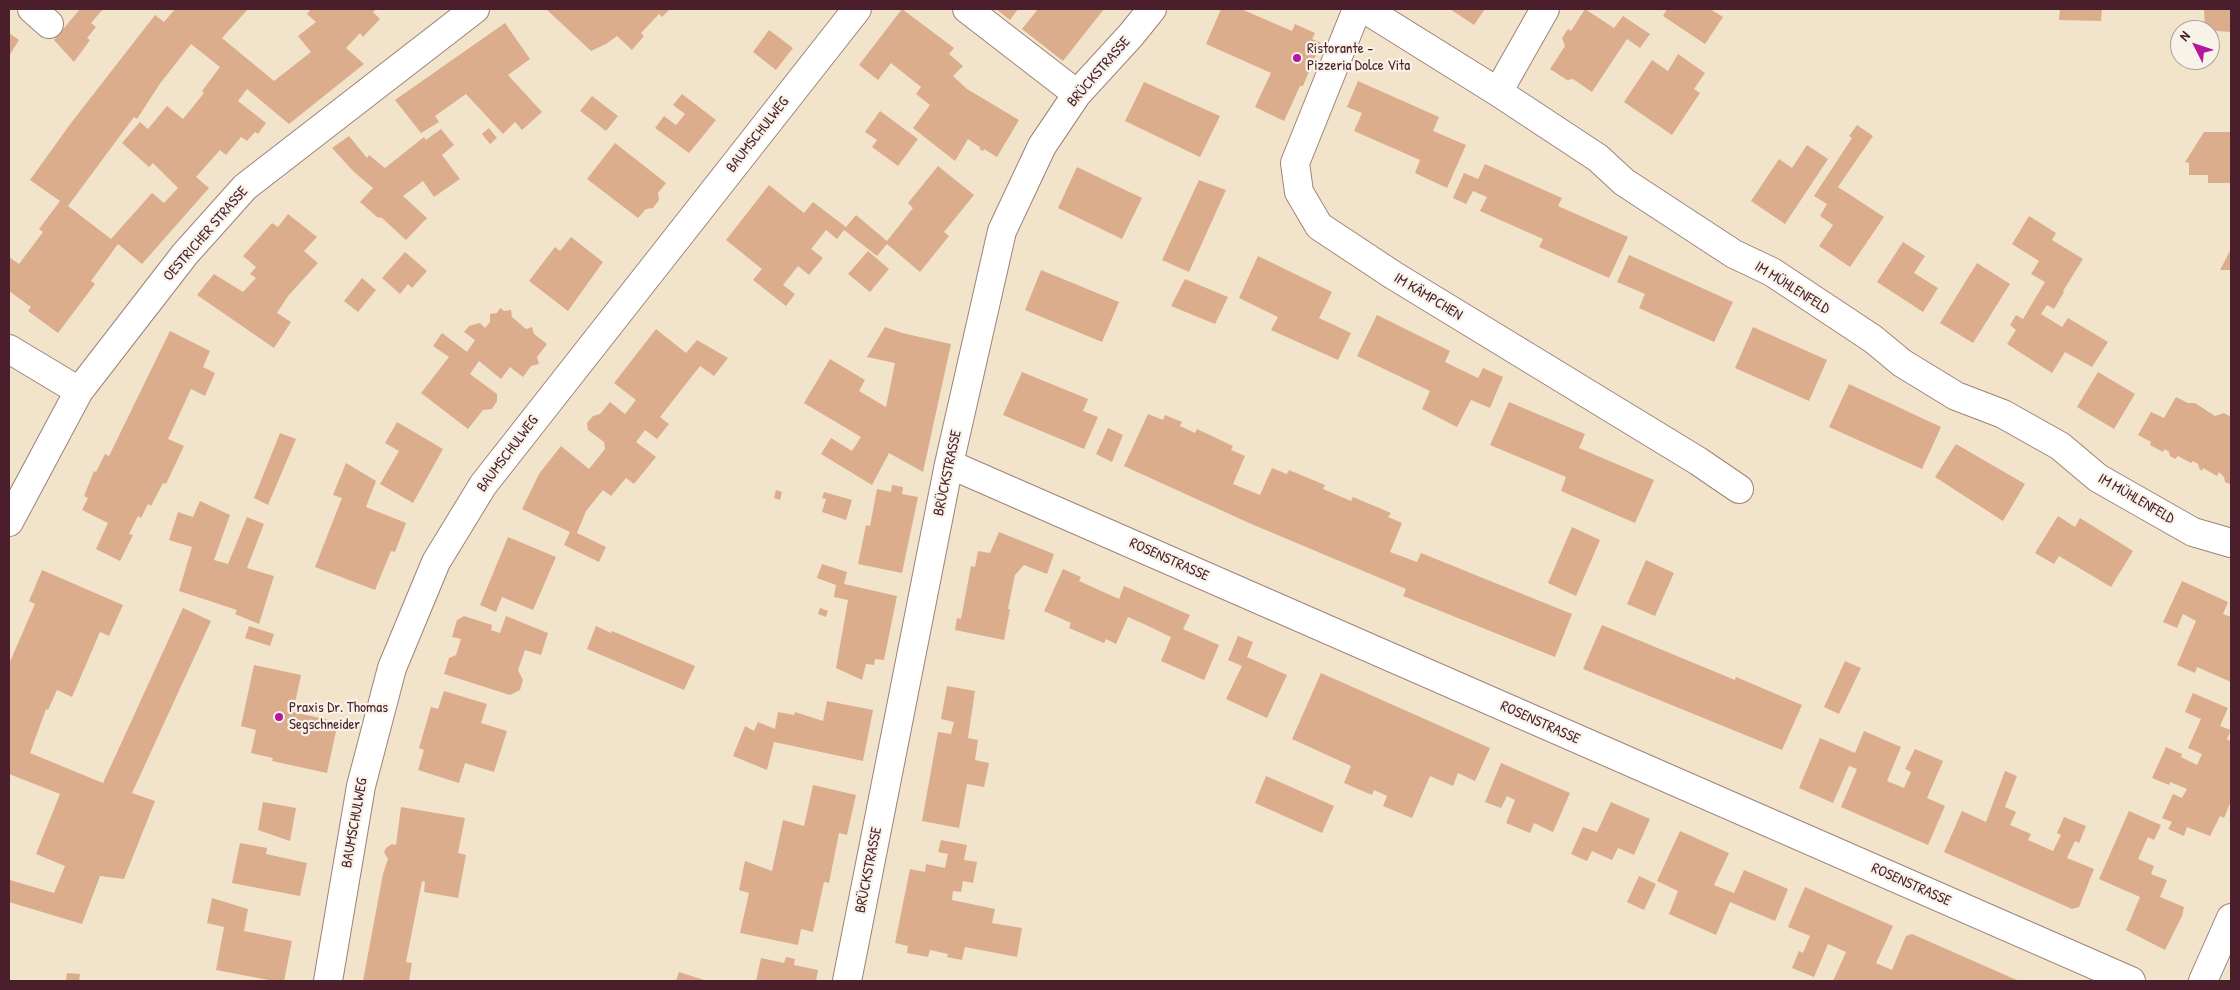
<!DOCTYPE html>
<meta charset="utf-8">
<style>
body{margin:0}
#map{position:relative;width:2240px;height:990px;overflow:hidden;background:#f2e4ca;font-family:"Patrick Hand",sans-serif}
canvas{display:block}
.frame{position:absolute;inset:0;border:10px solid #4a1f2b;pointer-events:none}
.north{position:absolute;left:2170px;top:20px;width:50px;height:50px;box-sizing:border-box;background:#f7f3e8;border:1px solid #b29e9c;border-radius:50%;rotate:311deg;font-size:14px;font-weight:700;line-height:20px;text-align:center;color:#4a1f2b}
.north::after{content:'';display:block;margin:auto;width:18px;height:22px;background:#b5179e;clip-path:polygon(50% 0,100% 100%,50% 72%,0 100%)}
</style>
<div id="map">
<canvas width="2240" height="990"></canvas>
<div class="frame"></div>
<div class="north">N</div>
</div>
<script>
const ctx = document.querySelector('canvas').getContext('2d');
ctx.lineJoin = 'round';
function paint(path, color) { ctx.fillStyle = color; ctx.fill(path, 'evenodd'); }
const poly = rows => new Path2D(rows.map(r => 'M' + r).join(''));
function stroke(path, color, width, dash) { ctx.strokeStyle = color; ctx.lineWidth = width; ctx.lineCap = dash ? 'butt' : 'round'; ctx.setLineDash(dash || []); ctx.stroke(path); }
function write(font, color, halo, rows, align = 'center') {
  ctx.font = font + ' "Patrick Hand",sans-serif'; ctx.lineWidth = 4.5; ctx.setLineDash([]); ctx.textBaseline = 'middle'; ctx.strokeStyle = halo; ctx.fillStyle = color; for (const [text, x, y, turn = 0] of rows) {
    ctx.save(); ctx.translate(x, y); ctx.rotate((+turn || 0) * Math.PI / 180); ctx.textAlign = isNaN(turn) ? turn : align; if (halo) ctx.strokeText(text, 0, 0); ctx.fillText(text, 0, 0); ctx.restore();
  }
}
const building = poly([
 [80,9,103,9,91,23,96,27,87,38,90,40,74,62,54,40],
 [175,9,248,9,222,38,274,81,311,52,298,36,316,22,307,14,311,9,376,9,373,12,380,19,363,37,360,33,346,48,364,64,289,124,247,89,238,101,266,123,258,134,255,132,247,141,241,137,226,155,220,150,196,177,209,188,142,264,118,244,91,281,95,284,58,333,28,311,31,307,9,291,9,257,19,264,43,232,39,229,60,201,30,180,71,123,155,15,164,22],
 [191,44,220,67,202,91,204,93,183,119,167,106,148,129,140,122,122,143,149,167,153,163,178,188,164,203,152,193,111,239,68,206,134,117,137,119,159,85],
 [546,9,670,9,662,17,659,14,641,33,644,36,632,50,617,36,606,44,591,51],
 [902,9,954,48,949,54,963,66,953,76,967,89,1019,120,997,157,984,149,983,151,979,149,981,148,968,139,955,161,913,128,930,105,916,94,921,87,891,63,878,80,859,65],
 [996,9,1018,9,1010,20],
 [1038,9,1104,9,1063,61,1022,29],
 [1221,9,1241,9,1292,31,1295,24,1315,33,1312,39,1321,43,1303,86,1300,86,1284,121,1255,107,1271,73,1206,44],
 [1450,9,1485,9,1474,25],
 [1585,9,1614,28,1623,16,1650,34,1640,48,1627,39,1592,92,1573,79,1567,80,1550,69,1565,46,1562,38,1568,29,1571,31],
 [1667,9,1710,9,1723,17,1705,44,1663,16],
 [2060,9,2102,9,2101,21,2059,20],
 [2204,9,2231,9,2231,32,2205,30],
 [505,23,530,59,508,75,542,112,522,130,515,122,503,134,466,94,435,116,439,122,421,133,395,100],
 [769,30,793,48,776,70,753,52],
 [9,33,19,40,9,56],
 [1678,54,1705,73,1694,89,1700,93,1672,135,1624,102,1652,60,1668,71],
 [1358,81,1439,117,1433,131,1466,145,1447,188,1415,173,1420,160,1354,131,1362,113,1347,107],
 [1144,82,1220,116,1200,157,1125,121],
 [682,94,716,120,689,153,655,128,664,116,676,125,685,114,673,105],
 [592,96,618,116,606,131,580,111],
 [880,111,918,139,898,166,872,147,877,140,865,132],
 [1857,125,1873,136,1838,187,1884,217,1850,267,1819,246,1833,225,1820,216,1827,204,1814,196,1852,138,1849,136],
 [489,128,497,138,490,144,482,134],
 [441,129,454,145,442,155,460,179,434,197,423,181,403,196,427,218,406,240,382,218,377,217,360,202,373,188,354,172,332,148,349,136,367,158,369,155,385,168,424,137,426,140],
 [2204,132,2231,132,2231,183,2208,183,2208,175,2189,175,2189,163,2185,162],
 [615,143,666,183,658,193,659,200,653,208,646,209,638,218,587,179],
 [1807,145,1828,159,1785,224,1751,201,1779,159,1792,168],
 [1485,164,1562,198,1558,206,1628,237,1609,278,1539,247,1543,239,1480,211,1487,197,1473,191,1466,204,1453,198,1464,173,1478,179],
 [938,166,974,195,944,232,949,236,920,272,887,244,877,256,844,230,837,239,826,230,811,249,823,258,809,275,798,266,783,285,795,294,786,306,753,280,762,269,726,240,769,185,804,213,813,202,846,227,856,215,887,241,913,208,908,203],
 [1077,167,1142,198,1122,239,1058,208],
 [1199,180,1226,190,1189,272,1162,260],
 [288,214,317,237,304,251,318,263,288,296,277,313,291,322,274,348,197,295,214,274,243,292,256,278,250,274,256,267,243,256,272,223,278,227],
 [2029,216,2056,233,2052,240,2083,259,2063,291,2064,292,2054,309,2047,305,2041,314,2062,327,2068,318,2108,342,2092,367,2065,352,2052,373,2007,344,2016,330,2010,325,2016,315,2023,319,2045,282,2031,274,2039,261,2012,244],
 [571,237,603,262,568,311,529,281,555,247,560,251],
 [1903,242,1925,256,1914,273,1938,288,1923,312,1877,282],
 [2231,249,2231,270,2220,270],
 [868,251,889,269,870,292,848,274],
 [405,252,427,271,412,288,408,284,400,294,382,278],
 [1629,255,1733,302,1714,342,1639,308,1645,294,1617,282],
 [1258,256,1332,292,1319,318,1351,333,1338,360,1271,330,1278,317,1239,298],
 [1977,263,2010,284,1973,343,1940,323],
 [1041,270,1119,302,1102,342,1025,310],
 [362,278,376,290,358,312,344,301],
 [1185,279,1228,297,1215,324,1171,306],
 [500,308,504,311,511,310,512,317,526,329,532,327,534,334,547,344,537,357,539,364,531,366,523,377,510,367,501,379,479,361,470,374,497,394,497,401,492,409,483,410,468,429,421,393,449,357,433,346,442,333,467,352,475,340,464,332,469,326,480,323,485,328,490,322,490,314,497,313],
 [1377,315,1450,351,1445,362,1478,378,1483,368,1503,377,1490,408,1471,400,1457,427,1422,409,1430,391,1357,356],
 [885,327,902,333,951,344,923,472,889,453,872,485,821,454,831,438,852,451,861,437,804,403,830,359,865,380,859,391,886,407,895,363,867,357],
 [1753,327,1827,360,1809,401,1735,368],
 [656,329,686,353,697,340,728,358,714,376,700,366,660,417,669,424,657,439,645,430,636,442,656,457,634,484,626,478,611,496,603,490,586,511,577,533,606,547,599,562,564,545,570,532,522,509,539,474,561,446,589,469,605,449,604,442,588,430,587,423,593,416,600,414,610,402,625,414,636,400,614,383],
 [170,331,210,351,203,367,215,373,205,396,191,389,168,439,184,446,166,484,163,483,151,506,148,504,141,518,138,516,129,534,133,535,120,561,96,549,108,523,82,510,88,498,84,496,94,471,96,472,105,454,109,456],
 [1022,372,1088,399,1083,411,1098,417,1084,449,1003,415],
 [2098,372,2135,394,2114,429,2077,407],
 [1849,384,1941,427,1922,469,1829,427],
 [2176,397,2188,403,2195,403,2215,416,2224,413,2231,417,2230,484,2225,482,2224,477,2219,472,2217,476,2203,468,2202,471,2199,468,2198,464,2193,461,2191,463,2178,456,2175,459,2170,456,2169,452,2165,449,2163,452,2150,445,2151,442,2138,435,2151,412,2164,418],
 [1509,402,1585,434,1579,448,1654,480,1635,523,1561,491,1566,477,1490,445],
 [1148,414,1163,420,1165,415,1182,422,1180,426,1195,433,1197,429,1233,446,1231,450,1245,456,1233,484,1260,495,1272,468,1287,474,1289,470,1325,485,1323,489,1351,501,1353,497,1391,513,1388,517,1402,523,1390,552,1417,562,1421,553,1572,614,1555,657,1403,596,1406,589,1249,523,1124,466],
 [397,422,443,449,413,503,380,484,399,451,385,443],
 [1108,428,1123,435,1112,462,1096,454],
 [280,433,296,439,268,505,254,498],
 [1956,444,2025,484,2003,521,1935,477],
 [346,463,376,481,366,507,406,523,395,552,391,551,375,590,315,567,342,498,333,495],
 [892,485,903,487,902,494,918,497,902,573,858,564,866,525,870,526,877,489,891,492],
 [776,490,782,492,780,500,774,498],
 [824,492,852,500,846,520,822,512,826,499,822,498],
 [200,501,230,515,214,560,228,564,247,517,264,524,247,568,274,576,259,624,235,614,237,610,179,591,192,547,169,540,178,512,193,517],
 [2058,516,2075,527,2080,518,2133,551,2111,587,2059,556,2054,564,2035,553],
 [1572,527,1600,540,1576,596,1548,583],
 [999,532,1054,554,1047,574,1024,565,1015,575,1008,609,1010,609,1004,640,955,630,957,618,961,619,971,566,975,567,978,551,990,553],
 [508,537,556,557,533,610,502,597,496,612,480,605],
 [1646,560,1674,573,1655,616,1627,604],
 [822,564,847,572,844,584,897,596,884,660,875,659,874,665,866,664,862,680,836,668,848,600,834,597,836,585,817,578],
 [1063,569,1081,577,1079,581,1119,599,1124,586,1190,615,1183,629,1219,645,1204,680,1161,661,1171,637,1146,625,1128,617,1116,644,1106,639,1104,643,1069,628,1071,623,1044,611],
 [42,570,123,605,109,636,100,632,72,697,57,690,48,710,46,709,30,753,103,783,183,608,211,621,132,793,155,801,124,879,100,876,82,924,9,902,10,880,54,893,65,866,36,854,60,794,9,774,9,664,35,604,29,601],
 [2182,581,2228,602,2223,614,2231,617,2231,682,2197,667,2195,673,2177,665,2196,621,2183,614,2177,628,2163,622],
 [820,608,828,611,826,617,818,614],
 [464,616,492,625,491,630,500,633,506,616,548,633,541,655,525,650,518,670,523,680,520,690,510,695,444,674,449,658,456,655,461,639,452,637,457,620],
 [1602,625,1735,680,1736,677,1802,705,1782,750,1583,669],
 [249,626,274,634,270,646,245,638],
 [596,626,611,633,612,631,695,666,684,690,587,649],
 [1238,636,1253,642,1247,657,1287,675,1267,718,1226,699,1242,666,1228,660],
 [1845,661,1861,668,1839,714,1824,707],
 [254,665,301,675,293,712,338,722,327,773,272,761,273,758,251,753,256,730,241,726],
 [1321,673,1490,748,1475,781,1458,773,1453,786,1430,776,1412,818,1383,806,1387,796,1374,790,1372,795,1344,783,1351,766,1292,739],
 [947,686,975,691,968,738,978,740,975,760,989,763,984,787,967,784,959,828,922,821,938,732,951,734,954,722,941,719],
 [444,691,487,704,481,723,507,731,494,772,465,763,459,783,418,770,424,750,419,748,431,707,438,709],
 [2193,693,2228,708,2220,726,2231,730,2227,739,2231,742,2231,801,2224,818,2220,816,2210,836,2187,827,2184,836,2168,829,2172,822,2162,818,2173,794,2182,798,2187,789,2170,782,2169,785,2152,778,2166,747,2182,754,2181,757,2197,765,2202,754,2188,748,2201,719,2185,712],
 [827,701,873,710,863,761,774,742,767,770,733,756,745,726,754,731,758,722,775,729,778,712,794,715,795,712,823,721],
 [1864,731,1901,747,1887,781,1904,788,1911,772,1905,769,1915,749,1943,761,1927,798,1945,806,1928,845,1841,807,1857,769,1849,766,1833,803,1799,788,1820,738,1855,753],
 [1501,763,1570,793,1553,832,1534,823,1530,833,1506,823,1515,800,1507,796,1501,808,1485,802],
 [2005,771,2017,776,2005,807,2016,812,2010,825,2031,834,2028,840,2053,851,2061,835,2057,833,2064,817,2086,826,2079,843,2075,841,2067,858,2094,869,2079,907,2072,909,1944,852,1962,811,1986,822],
 [1266,776,1334,806,1322,833,1255,803],
 [813,785,856,795,847,835,839,833,829,883,824,882,813,932,801,929,798,945,740,933,749,893,739,890,745,861,772,871,783,820,804,826],
 [263,802,296,808,290,841,258,830],
 [1611,802,1650,819,1634,855,1618,848,1612,860,1592,851,1587,861,1571,854,1583,827,1597,832],
 [401,807,465,818,458,853,466,855,458,898,424,892,425,882,422,881,406,962,412,963,409,981,363,981,383,874,388,859,384,852,386,848,392,844,396,845],
 [2129,811,2161,825,2154,840,2148,837,2138,859,2154,866,2151,874,2167,880,2160,897,2184,907,2182,916,2165,950,2126,930,2140,897,2099,879],
 [1680,831,1729,853,1714,885,1734,893,1744,870,1788,889,1775,921,1730,902,1716,935,1669,914,1678,891,1657,881],
 [941,840,967,845,964,860,977,862,973,883,963,881,961,892,953,891,952,900,995,909,992,923,1022,928,1017,957,965,947,962,960,947,957,948,954,930,950,928,957,907,953,908,946,895,943,910,869,925,872,926,864,945,868,948,854,938,852],
 [240,843,267,848,266,854,307,863,300,896,232,883],
 [1639,876,1656,884,1644,910,1627,902],
 [1805,887,1893,926,1876,963,1892,970,1906,936,1912,934,2019,981,1833,981,1846,952,1828,944,1814,977,1792,968,1799,951,1803,953,1810,936,1788,927],
 [212,898,248,909,244,931,292,941,284,981,274,981,216,970,224,927,207,923],
 [786,957,795,959,794,965,818,970,816,981,756,981,761,958,784,963],
 [679,972,707,981,676,981],
 [67,973,80,974,79,981,66,981]
]);
const minor = poly([
 [32,9,49,24],
 [967,9,1077,94],
 [1357,9,1295,163,1299,192,1319,226,1393,275,1698,461,1739,489],
 [1365,9,1498,92,1598,158,1624,182,1734,254,1772,272,1873,339,1902,363,1956,396,2003,414,2060,446,2098,478,2193,532,2231,543],
 [1498,92,1545,9],
 [9,349,79,391],
 [949,464,2131,981],
 [9,522,79,391,185,254,245,187,475,9],
 [328,981,361,786,392,668,436,562,483,485,857,9],
 [847,981,949,464,1002,231,1042,146,1077,94,1131,35,1152,9],
 [2203,981,2231,918]
]);
const markers = [
 [1297,58,5,"#b5179e"],
 [279,717,5,"#b5179e"]
];
const poiNames = [
 ["Ristorante -",1307,49],
 ["Pizzeria Dolce Vita",1307,66],
 ["Praxis Dr. Thomas",289,708],
 ["Segschneider",289,725]
];
const streetNames = [
 ["BRÜCKSTRASSE",1099,72,-49],
 ["BAUMSCHULWEG",758,135,-52],
 ["OESTRICHER STRASSE",206,234,-49],
 ["IM MÜHLENFELD",1792,288,32],
 ["IM KÄMPCHEN",1428,297,31],
 ["BAUMSCHULWEG",508,454,-53],
 ["BRÜCKSTRASSE",948,473,-78],
 ["IM MÜHLENFELD",2136,499,30],
 ["ROSENSTRASSE",1169,560,24],
 ["ROSENSTRASSE",1540,723,24],
 ["BAUMSCHULWEG",355,823,-80],
 ["BRÜCKSTRASSE",869,870,-79],
 ["ROSENSTRASSE",1911,885,24]
];
paint(building, '#dbad8d');
stroke(minor, '#9e827a', 30);
stroke(minor, '#fff', 28);
for (const [x, y, r, color] of markers) { const dot = new Path2D(); dot.arc(x, y, r, 0, 2 * Math.PI); ctx.fillStyle = color; ctx.fill(dot); stroke(dot, '#f7f3e8', 2); }
write('15px', '#4a1f2b', '#f7f3e8', poiNames, 'left');
write('15px', '#4a1f2b', '#f7f3e8', streetNames);
</script>
